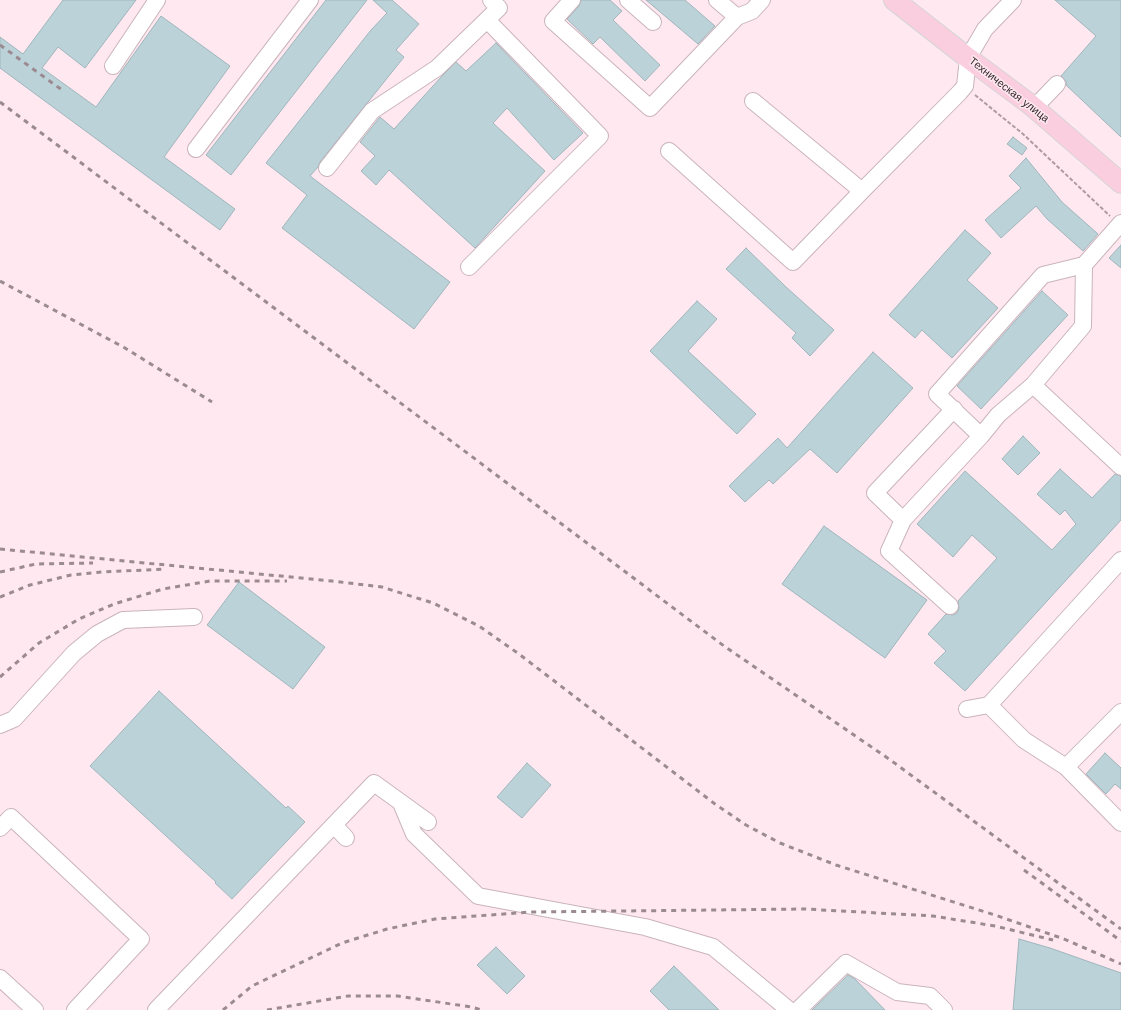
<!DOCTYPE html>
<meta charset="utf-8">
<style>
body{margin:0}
canvas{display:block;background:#ffe8ef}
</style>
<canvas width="1121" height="1010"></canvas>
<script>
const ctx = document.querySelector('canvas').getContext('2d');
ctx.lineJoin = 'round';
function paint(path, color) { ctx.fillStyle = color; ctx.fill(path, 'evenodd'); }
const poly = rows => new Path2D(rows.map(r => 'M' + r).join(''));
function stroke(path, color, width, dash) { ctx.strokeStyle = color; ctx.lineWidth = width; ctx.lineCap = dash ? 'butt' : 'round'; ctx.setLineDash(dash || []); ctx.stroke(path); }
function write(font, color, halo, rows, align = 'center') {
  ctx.font = font + ' "Work Sans",sans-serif'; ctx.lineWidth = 3; ctx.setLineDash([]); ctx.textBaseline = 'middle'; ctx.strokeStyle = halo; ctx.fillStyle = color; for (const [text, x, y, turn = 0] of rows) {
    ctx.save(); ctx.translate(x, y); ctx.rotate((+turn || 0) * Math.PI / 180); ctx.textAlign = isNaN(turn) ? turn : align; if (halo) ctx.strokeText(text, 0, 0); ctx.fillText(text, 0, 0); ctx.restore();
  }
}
const building = poly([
 [63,0,136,0,85,68,58,47,42,68,96,107,161,16,230,66,164,157,235,209,220,230,0,68,0,37,23,54,63,0],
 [326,0,367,0,231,175,206,155,326,0],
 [373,0,392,0,419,24,396,50,404,57,320,162,318,167,310,176,450,282,414,329,282,228,307,195,266,163,371,30,387,13,373,0],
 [581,0,610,0,622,11,613,20,660,65,645,81,600,37,593,44,567,19,579,6,581,0],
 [646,0,685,0,715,26,698,44,646,0],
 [1055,0,1121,0,1121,137,1066,85,1066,81,1061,76,1096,36,1055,0],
 [496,43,583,133,554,160,507,108,493,123,545,171,475,248,389,170,376,185,361,171,375,156,360,142,380,117,394,129,442,76,456,62,466,71,496,43],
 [1013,137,1027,148,1022,155,1007,144,1013,137],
 [1026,158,1062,202,1098,234,1083,251,1047,219,1036,206,1001,238,985,220,1021,188,1009,176,1026,158],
 [965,230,991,253,967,280,998,308,952,358,922,330,915,338,889,315,965,230],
 [1121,245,1121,268,1109,258,1121,245],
 [746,248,786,287,834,330,810,356,792,338,796,333,726,269,746,248],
 [1042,291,1068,315,981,409,957,386,1042,291],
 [697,301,717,319,688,351,756,414,737,434,650,351,697,301],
 [873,352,913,388,837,473,810,449,773,484,769,480,745,502,729,486,778,438,787,448,873,352],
 [1023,436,1040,453,1018,475,1002,459,1023,436],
 [1060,469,1092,498,1115,474,1121,476,1121,520,965,691,934,663,946,651,928,634,946,614,953,615,957,613,959,608,958,601,997,558,972,535,953,557,917,524,965,471,1052,550,1076,524,1065,510,1060,515,1037,494,1060,469],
 [824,526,927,600,885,658,782,584,824,526],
 [239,582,325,647,293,689,207,625,239,582],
 [159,691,286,808,288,806,305,822,232,899,215,883,216,882,90,766,159,691],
 [1105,753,1121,768,1121,789,1115,784,1106,794,1086,774,1105,753],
 [527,763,551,785,522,818,497,797,527,763],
 [1019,939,1050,948,1121,973,1121,1010,1013,1010,1019,939],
 [496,947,525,976,507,994,477,965,496,947],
 [674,966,719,1010,669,1010,650,991,674,966],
 [848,975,855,979,885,1010,812,1010,848,975]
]);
const path = poly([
 [975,95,1023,134,1110,216]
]);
const minor = poly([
 [572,0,553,21,650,108,737,17],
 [628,0,653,22],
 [717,0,737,17,752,11,762,0],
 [113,66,157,0],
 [753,101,862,191],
 [1034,108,1057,84],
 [196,149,310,0],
 [669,151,793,262,862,191,960,92,965,86,968,58,985,29,1013,0],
 [327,168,372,111,437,68,499,8,491,0],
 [469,267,600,136,487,20],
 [1033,385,1121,467],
 [981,436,998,415,1033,385,1083,326,1084,265],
 [903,520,875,493,954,409],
 [950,606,889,551,903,520,981,436,937,394,1043,275,1084,265,1121,223],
 [989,705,1024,740,1066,767,1121,823],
 [967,709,989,705,1121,560],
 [0,725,14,719,74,653,97,634,123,620,194,617],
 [1066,767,1121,712],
 [401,803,414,834,478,896,645,927,713,947,789,1010],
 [334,825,346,838],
 [0,828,11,817,141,939,75,1010],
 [0,978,35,1010],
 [156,1010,374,783,428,822],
 [798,1010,846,963,897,992,930,996,944,1010]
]);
const major = poly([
 [894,0,968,58,1031,105,1121,183]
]);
const rail = poly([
 [0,45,62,90],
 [0,102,724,646,889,759,1121,929],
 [0,281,125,348,212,402],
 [0,549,332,581,382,587,433,603,479,626,519,654,715,804,746,825,780,843,836,865,995,915,1064,939,1121,964],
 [0,572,36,564,93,563],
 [0,597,30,585,71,575,102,572,166,569],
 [0,677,39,643,79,619,114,604,163,589,210,581,287,581],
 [1024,870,1121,941],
 [223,1010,252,986,342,943,387,929,435,919,531,912,805,909,933,916,995,926,1053,940],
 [267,1010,348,996,398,996,471,1007,482,1010]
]);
const streetNames = [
 ["Техническая улица",1009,90,38]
];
paint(building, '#bad2d8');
stroke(building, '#9fb6bc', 1);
stroke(minor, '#cab4bc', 18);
stroke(major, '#d6d5d5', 22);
stroke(path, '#ad9ca1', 2, [4, 2]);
stroke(minor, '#fff', 16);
stroke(major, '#fbcedf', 20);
stroke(rail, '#9b8b90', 3, [5, 5]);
write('11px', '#342b2e', '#ffe8ef', streetNames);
</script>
